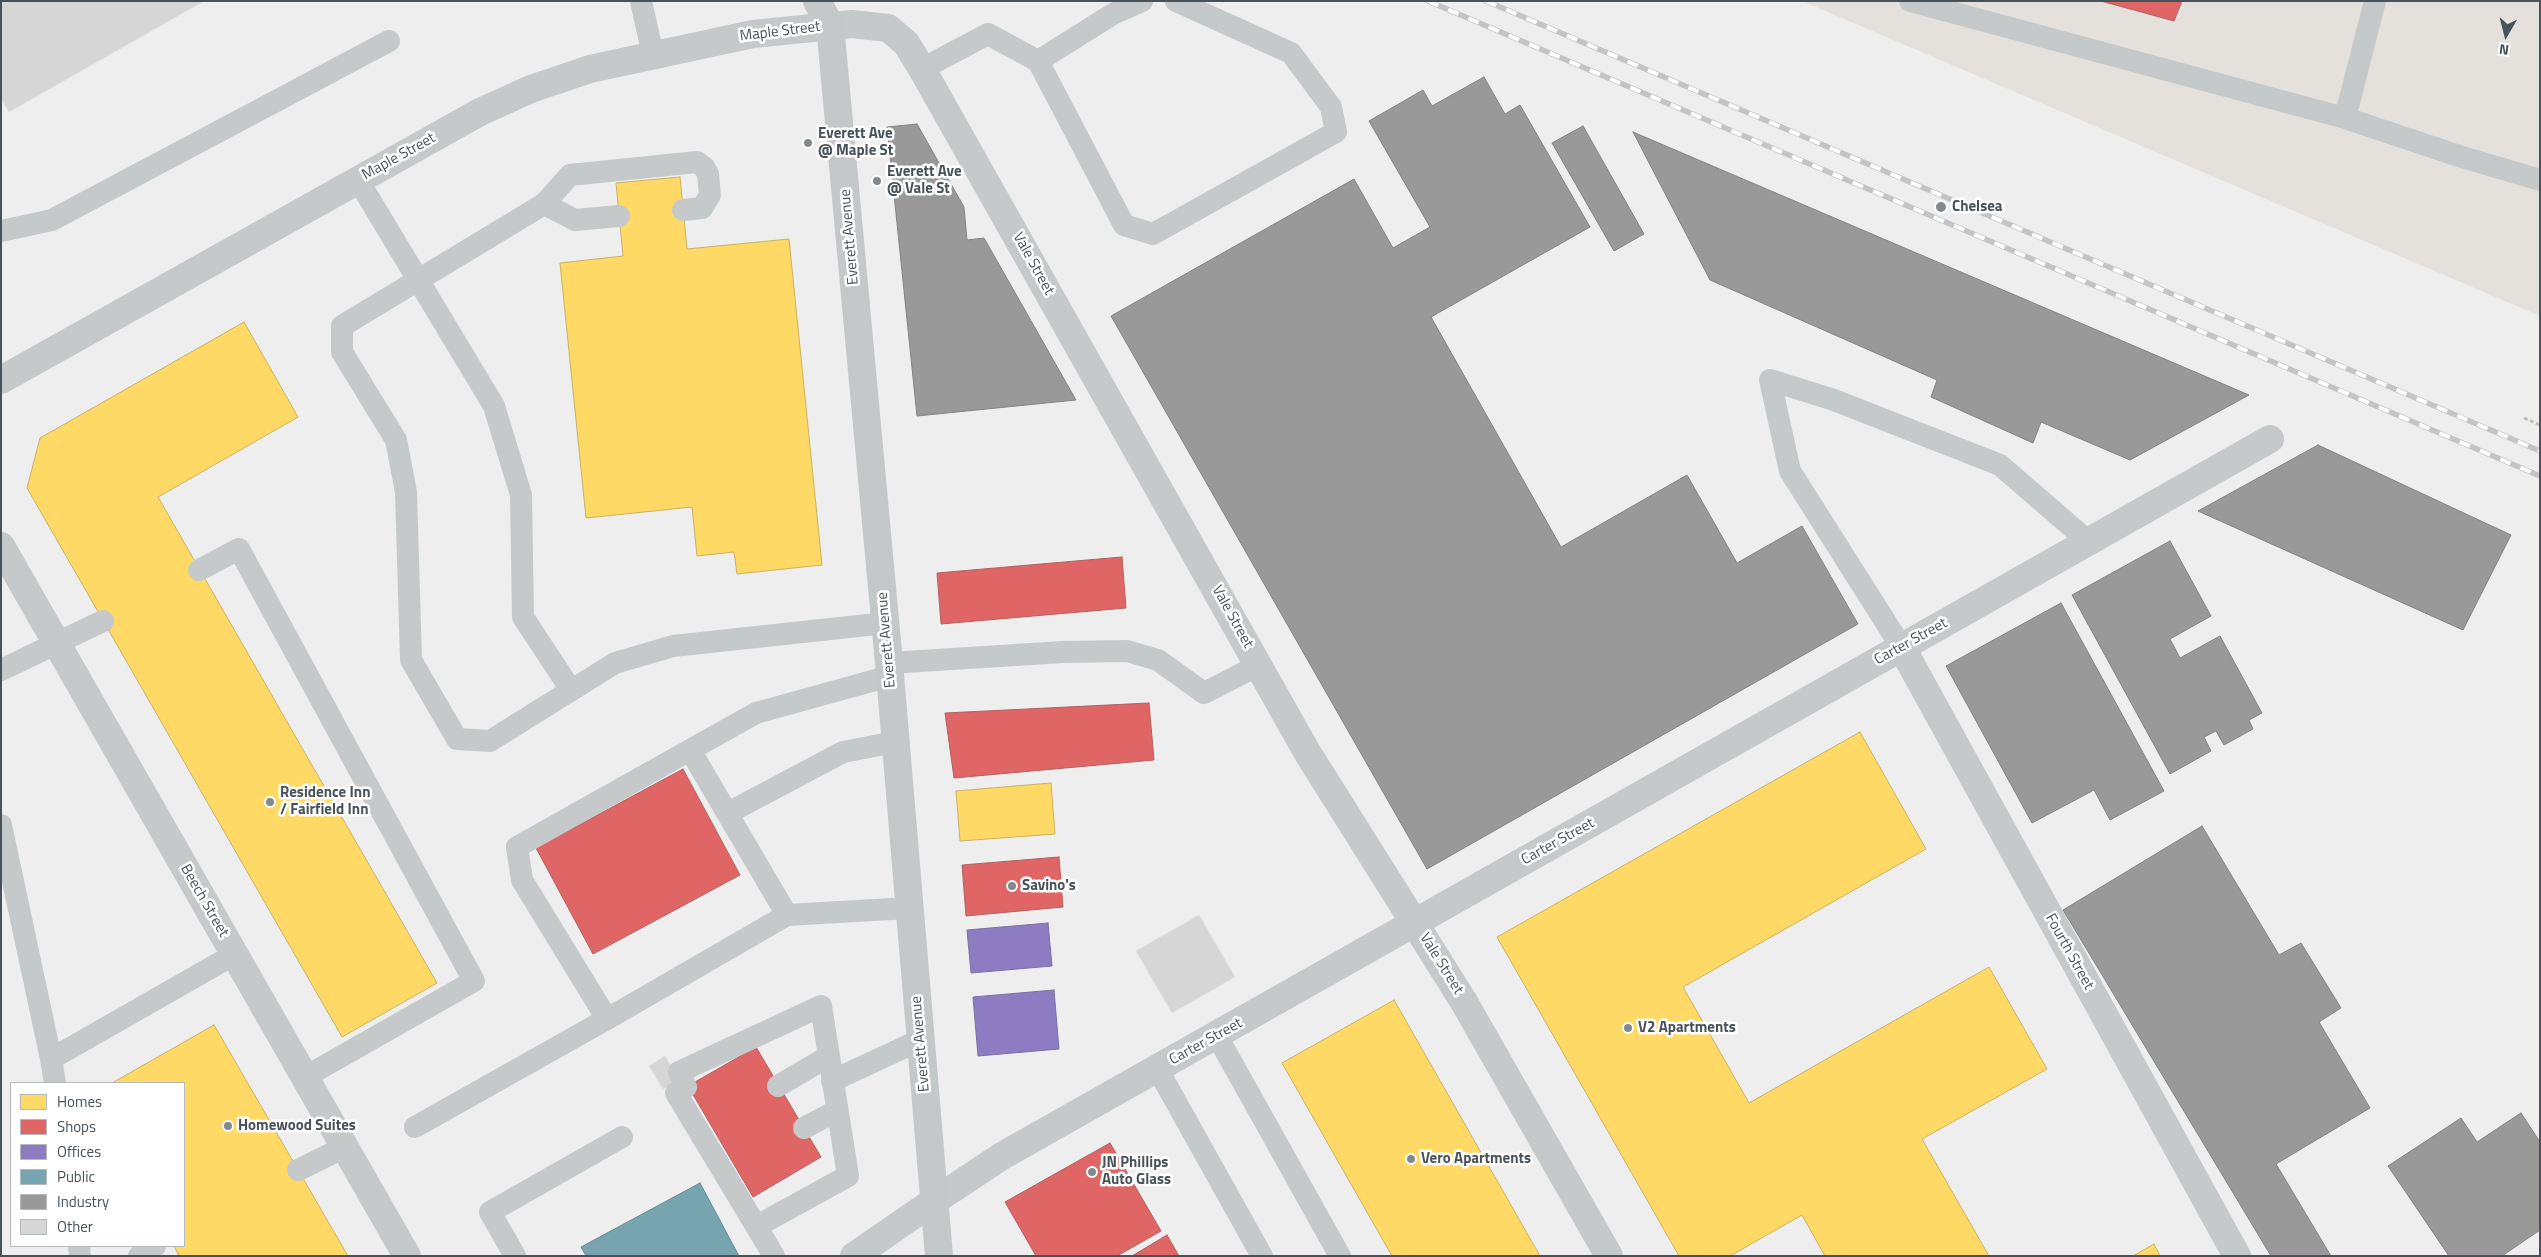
<!DOCTYPE html>
<style>
body{margin:0}
#map{position:relative;width:2541px;height:1257px;overflow:hidden;background:#efeeee;font-family:"Titillium Web",sans-serif}
canvas{display:block}
.frame{position:absolute;inset:0;border:2px solid #475359;pointer-events:none}
.legend{position:absolute;left:10px;top:1082px;width:175px;height:165px;box-sizing:border-box;background:#fff;border:1px solid #b5babd;margin:0;padding:6px 9px;list-style:none;font-size:15px;color:#475359}
.legend li{display:flex;align-items:center;gap:10px;height:25px}
.legend b{width:25px;border:1px solid #b5babd}
.north{position:absolute;left:2481px;top:10px;width:50px;height:50px;-webkit-text-stroke:4px #fff;paint-order:stroke;rotate:188deg;font-size:14px;font-weight:700;line-height:20px;text-align:center;color:#475359}
.north::after{content:'';display:block;margin:auto;width:18px;height:22px;background:#475359;clip-path:polygon(50% 0,100% 100%,50% 72%,0 100%)}
</style>
<div id="map">
<canvas width="2541" height="1257"></canvas>
<div class="frame"></div>
<ul class="legend">
<li><b style="height:14px;background:#ffd966"></b>Homes</li>
<li><b style="height:14px;background:#e06666"></b>Shops</li>
<li><b style="height:14px;background:#8e7cc3"></b>Offices</li>
<li><b style="height:14px;background:#76a5af"></b>Public</li>
<li><b style="height:14px;background:#999"></b>Industry</li>
<li><b style="height:14px;background:#d6d6d7"></b>Other</li>
</ul>
<div class="north">N</div>
</div>
<script>
const ctx = document.querySelector('canvas').getContext('2d');
ctx.lineJoin = 'round';
function paint(path, color) { ctx.fillStyle = color; ctx.fill(path, 'evenodd'); }
const poly = rows => new Path2D(rows.map(r => 'M' + r).join(''));
function stroke(path, color, width, dash) { ctx.strokeStyle = color; ctx.lineWidth = width; ctx.lineCap = dash ? 'butt' : 'round'; ctx.setLineDash(dash || []); ctx.stroke(path); }
function write(font, color, halo, rows, align = 'center') {
  ctx.font = font + ' "Titillium Web",sans-serif'; ctx.lineWidth = 5; ctx.setLineDash([]); ctx.textBaseline = 'middle'; ctx.strokeStyle = halo; ctx.fillStyle = color; for (const [text, x, y, turn = 0] of rows) {
    ctx.save(); ctx.translate(x, y); ctx.rotate((+turn || 0) * Math.PI / 180); ctx.textAlign = isNaN(turn) ? turn : align; if (halo) ctx.strokeText(text, 0, 0); ctx.fillText(text, 0, 0); ctx.restore();
  }
}
const commercial = poly([
 [1802,1,2540,1,2540,316]
]);
const homes = poly([
 [680,177,687,249,789,239,822,565,737,574,734,552,697,556,692,507,586,518,560,263,623,256,616,183,680,177],
 [244,322,298,417,158,497,437,983,342,1037,27,488,40,438,244,322],
 [1860,732,1926,849,1683,987,1749,1103,1989,967,2047,1069,1922,1139,1989,1256,1825,1256,1802,1215,1730,1256,1679,1256,1497,937,1860,732],
 [1051,783,1055,834,960,841,956,791,1051,783],
 [1394,1000,1540,1256,1392,1256,1282,1063,1394,1000],
 [214,1025,348,1256,179,1256,174,1246,184,1246,184,1083,112,1083,214,1025],
 [2154,1244,2160,1256,2133,1256,2154,1244]
]);
const shops = poly([
 [2101,1,2182,1,2174,21,2101,1],
 [1122,557,1126,608,941,624,937,573,1122,557],
 [1149,703,1154,760,954,778,945,713,1149,703],
 [683,769,740,875,593,954,536,848,683,769],
 [1059,857,1063,907,966,916,962,865,1059,857],
 [756,1047,821,1157,753,1197,688,1086,756,1047],
 [1110,1143,1161,1231,1117,1256,1036,1256,1005,1202,1110,1143],
 [1167,1235,1179,1256,1132,1256,1167,1235]
]);
const offices = poly([
 [1048,923,1052,966,971,973,967,930,1048,923],
 [1054,990,1059,1049,978,1056,973,997,1054,990]
]);
const public = poly([
 [700,1183,739,1256,586,1256,581,1247,700,1183]
]);
const industry = poly([
 [1484,77,1505,114,1520,105,1590,227,1431,317,1561,547,1687,475,1737,563,1802,526,1858,624,1427,869,1111,316,1354,179,1393,248,1430,227,1369,121,1423,90,1432,106,1484,77],
 [917,124,964,207,967,240,984,238,1076,400,917,416,887,127,917,124],
 [1583,126,1644,234,1614,251,1552,143,1583,126],
 [1633,132,2249,395,2130,460,2041,422,2033,443,1931,397,1937,380,1710,280,1633,132],
 [2318,445,2511,535,2463,630,2198,511,2318,445],
 [2170,541,2211,616,2170,639,2180,658,2220,636,2262,713,2249,720,2253,729,2224,745,2216,731,2204,737,2211,751,2170,774,2072,595,2170,541],
 [2061,603,2164,791,2110,820,2094,790,2032,823,1946,666,2061,603],
 [2202,826,2279,955,2301,943,2341,1008,2319,1022,2370,1108,2276,1164,2331,1256,2271,1256,2063,910,2202,826],
 [2521,1113,2540,1142,2540,1230,2502,1256,2449,1256,2388,1166,2461,1118,2477,1142,2521,1113]
]);
const building = poly([
 [1,1,204,1,9,112,1,98,1,1],
 [1199,915,1235,977,1172,1013,1136,951,1199,915],
 [665,1056,679,1080,663,1089,649,1066,665,1056]
]);
const path = poly([
 [2524,418,2540,425]
]);
const service = poly([
 [641,1,653,55],
 [1910,1,2345,118,2459,156,2540,180],
 [1038,61,1113,14,1142,1],
 [922,69,988,34,1038,61,1124,225,1153,234,1336,132,1331,107,1291,53,1176,1],
 [2345,118,2375,1],
 [358,180,494,406,521,495,523,617,571,690],
 [544,204,342,326,342,352,396,440,406,492,411,660,457,739,490,741,615,663,673,646,886,623],
 [619,216,575,220,544,204,570,175,697,162,704,167,708,174,710,195,702,208,683,210],
 [1,231,52,220,389,41],
 [199,570,239,549,474,981,305,1077],
 [1902,648,1790,471,1770,380,1834,400,2000,465,2089,542],
 [889,663,1063,652,1127,651,1158,660,1204,693,1259,665],
 [1,670,103,621],
 [728,813,843,752,895,742],
 [1,825,51,1059],
 [787,915,909,908],
 [607,1019,787,915,690,750],
 [1217,1036,1340,1256],
 [1157,1068,1262,1256],
 [832,1081,920,1040],
 [55,1083,51,1059,235,954],
 [778,1086,829,1056],
 [415,1127,607,1019,522,880,517,847,756,713,890,676],
 [804,1128,836,1111],
 [298,1170,345,1147],
 [757,1226,848,1176,821,1006,679,1072,686,1087,676,1093,774,1256],
 [79,1246,80,1256],
 [139,1256,155,1246],
 [515,1256,490,1212,622,1137]
]);
const minor = poly([
 [1,380,480,112,531,89,590,69,753,34,852,24,888,28,906,43,922,69,1307,752,1464,1002,1609,1256],
 [1,546,407,1256],
 [1902,648,2237,1256],
 [934,1201,1002,1156,2270,439]
]);
const tertiary = poly([
 [854,1256,934,1201]
]);
const primary = poly([
 [817,1,830,25,889,663,939,1256]
]);
const rail = poly([
 [1428,1,2540,476],
 [1486,1,2540,451]
]);
const markers = [
 [808,143,5,"#82898d"],
 [877,181,5,"#82898d"],
 [1941,207,6,"#82898d"],
 [270,802,5,"#82898d"],
 [1012,886,5,"#82898d"],
 [1628,1028,5,"#82898d"],
 [228,1126,5,"#82898d"],
 [1411,1159,5,"#82898d"],
 [1092,1172,5,"#82898d"]
];
const streetNames = [
 ["Maple Street",780,32,-7],
 ["Maple Street",399,157,-29],
 ["Everett Avenue",850,237,-95],
 ["Vale Street",1033,264,61],
 ["Vale Street",1232,617,61],
 ["Everett Avenue",887,640,-95],
 ["Carter Street",1911,642,-29],
 ["Carter Street",1558,842,-29],
 ["Beech Street",204,901,60],
 ["Fourth Street",2069,952,61],
 ["Vale Street",1441,964,58],
 ["Carter Street",1206,1042,-29],
 ["Everett Avenue",921,1044,-95]
];
const poiNames = [
 ["Everett Ave",818,134],
 ["@ Maple St",818,151],
 ["Everett Ave",887,172],
 ["@ Vale St",887,189],
 ["Chelsea",1952,207],
 ["Residence Inn",280,793],
 ["/ Fairfield Inn",280,810],
 ["Savino's",1022,886],
 ["V2 Apartments",1638,1028],
 ["Homewood Suites",238,1126],
 ["Vero Apartments",1421,1159],
 ["JN Phillips",1102,1163],
 ["Auto Glass",1102,1180]
];
paint(commercial, '#e4e0dc');
paint(homes, '#ffd966');
stroke(homes, '#c8b162', 1);
paint(shops, '#e06666');
stroke(shops, '#b26062', 1);
paint(offices, '#8e7cc3');
stroke(offices, '#7970a3', 1);
paint(public, '#76a5af');
stroke(public, '#688c95', 1);
paint(industry, '#999');
stroke(industry, '#808486', 1);
paint(building, '#d6d6d7');
stroke(building, '#e0e0e1', 1);
stroke(path, '#b6c0bb', 3, [4, 2.5]);
stroke(service, '#c6c9ca', 22);
stroke(minor, '#c6c9ca', 28);
stroke(tertiary, '#c6c9ca', 28);
stroke(primary, '#c4c8c9', 28);
stroke(rail, '#c2c4c5', 5.5);
stroke(rail, '#fff', 4, [11]);
for (const [x, y, r, color] of markers) { const dot = new Path2D(); dot.arc(x, y, r, 0, 2 * Math.PI); ctx.fillStyle = color; ctx.fill(dot); stroke(dot, '#fff', 2); }
write('15px', '#475359', '#fff', streetNames);
write('bold 15px', '#475359', '#fff', poiNames, 'left');
</script>
